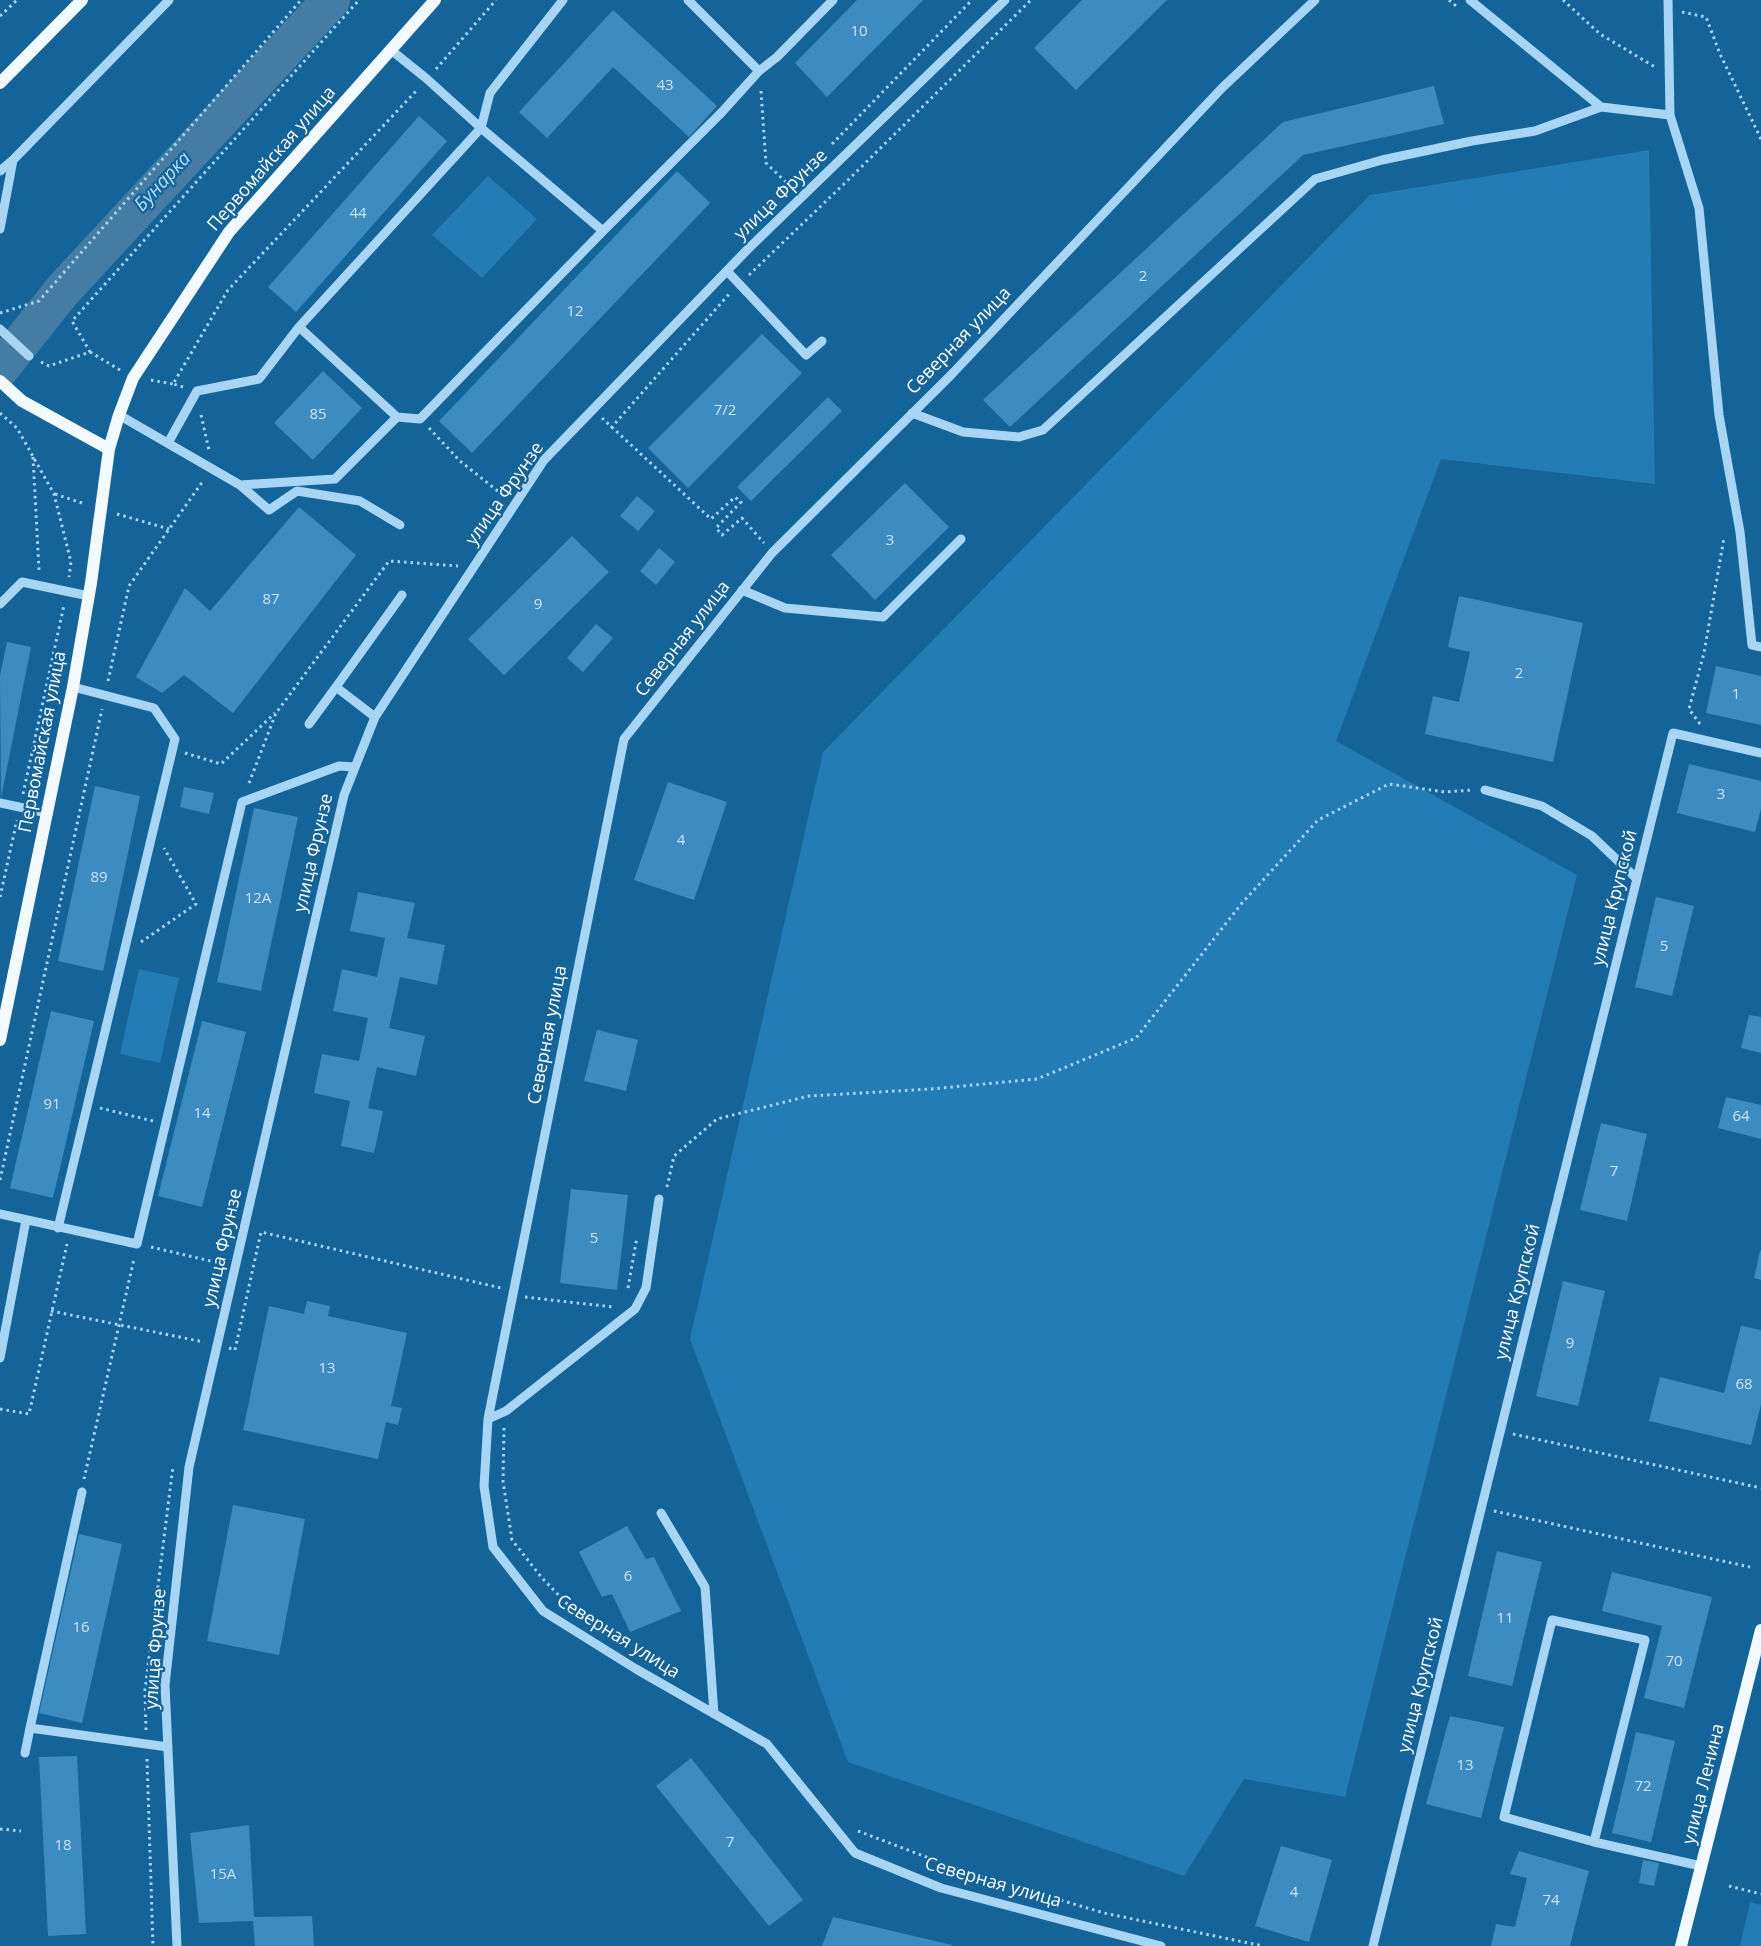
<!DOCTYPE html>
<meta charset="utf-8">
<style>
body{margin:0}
canvas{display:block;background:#146399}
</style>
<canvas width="1761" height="1946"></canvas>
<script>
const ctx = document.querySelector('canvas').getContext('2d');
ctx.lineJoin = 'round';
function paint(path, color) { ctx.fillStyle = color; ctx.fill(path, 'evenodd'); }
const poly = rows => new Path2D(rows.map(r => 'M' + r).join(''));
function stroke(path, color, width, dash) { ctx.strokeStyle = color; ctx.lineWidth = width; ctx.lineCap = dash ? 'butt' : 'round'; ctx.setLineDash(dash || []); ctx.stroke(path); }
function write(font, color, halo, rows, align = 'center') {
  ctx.font = font + ' "Open Sans",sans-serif'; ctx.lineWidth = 4.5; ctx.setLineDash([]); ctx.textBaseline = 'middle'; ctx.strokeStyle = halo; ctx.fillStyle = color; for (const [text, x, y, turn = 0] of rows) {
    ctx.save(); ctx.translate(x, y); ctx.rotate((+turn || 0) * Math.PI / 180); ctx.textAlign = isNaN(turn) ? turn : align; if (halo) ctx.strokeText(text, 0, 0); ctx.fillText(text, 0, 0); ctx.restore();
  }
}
const green = poly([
 [1649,150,1655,484,1441,459,1336,741,1577,875,1345,1797,1244,1779,1184,1876,848,1762,690,1339,823,752,1370,195],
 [488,176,537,219,482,278,432,235],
 [139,969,179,978,160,1063,120,1054],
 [1750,1902,1761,1905,1761,1946,1740,1946]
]);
const river = poly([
 [0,369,62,291,331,0]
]);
const building = poly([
 [857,0,923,0,827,97,795,63],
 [1082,0,1167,0,1076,90,1034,48],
 [613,10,717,106,689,137,613,67,547,138,519,112],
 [1434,86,1444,124,1303,155,1010,427,983,400,1283,122],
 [419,116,447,141,296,312,268,287],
 [677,171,710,203,472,453,439,421],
 [762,334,802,373,688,488,648,448],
 [323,371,362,408,313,460,274,423],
 [828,397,842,411,751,501,737,487],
 [905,483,949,527,875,600,831,555],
 [637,496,655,511,638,531,620,516],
 [299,507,356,555,233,713,184,675,162,693,136,677,185,588,210,611],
 [572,536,609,572,504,675,468,639],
 [659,548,675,562,656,585,640,571],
 [1459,596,1583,623,1553,762,1425,734,1433,696,1459,702,1470,652,1448,647],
 [596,624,613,638,583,672,567,658],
 [7,642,31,647,1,798,0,676],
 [1716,666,1761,676,1761,725,1706,713],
 [1689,764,1761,781,1761,809,1755,832,1677,813],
 [668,782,727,802,694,900,634,880],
 [95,786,140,796,103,971,58,961],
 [184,787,214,793,209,814,180,807],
 [254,808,298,817,261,991,217,982],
 [358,892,415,903,407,938,445,945,437,985,400,977,389,1028,425,1036,416,1076,377,1067,368,1108,383,1111,374,1153,341,1146,350,1101,314,1093,322,1054,359,1061,368,1018,333,1011,342,969,377,977,385,938,350,931],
 [1656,897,1694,906,1672,996,1635,987],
 [51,1011,94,1021,53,1198,10,1188],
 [1749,1015,1761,1017,1761,1053,1741,1048],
 [202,1021,246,1032,202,1207,158,1196],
 [597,1030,638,1040,626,1091,584,1081],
 [1726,1097,1761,1105,1761,1139,1718,1128],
 [1601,1123,1647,1134,1627,1221,1580,1210],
 [571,1189,628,1195,617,1290,560,1283],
 [1760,1251,1761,1251,1761,1280,1754,1278],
 [1563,1281,1605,1291,1578,1406,1536,1396],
 [307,1301,330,1306,328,1316,407,1333,391,1406,402,1408,398,1425,386,1422,378,1459,243,1430,269,1306,304,1314],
 [1741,1326,1761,1330,1761,1404,1751,1445,1649,1421,1660,1377,1724,1393],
 [233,1505,305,1519,279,1655,207,1641],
 [627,1526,646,1559,654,1557,681,1611,630,1632,612,1594,602,1597,579,1552],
 [79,1534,122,1544,82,1723,39,1713],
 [1497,1551,1542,1562,1512,1686,1468,1676],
 [1612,1572,1712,1597,1684,1708,1644,1698,1662,1626,1602,1611],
 [1450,1716,1504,1727,1481,1818,1426,1804],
 [1636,1732,1675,1741,1651,1842,1612,1833],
 [77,1756,86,1934,48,1936,39,1757],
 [691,1758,803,1900,769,1926,656,1786],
 [249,1825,254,1917,312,1916,314,1946,255,1946,253,1921,199,1923,190,1833],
 [1281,1846,1332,1860,1309,1942,1255,1926],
 [1519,1851,1589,1871,1570,1946,1491,1946,1496,1924,1515,1927,1527,1878,1510,1874],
 [1643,1860,1659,1863,1654,1886,1639,1883],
 [833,1917,952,1945,952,1946,822,1946]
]);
const path = poly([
 [1449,0,1456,6],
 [1563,0,1600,34,1655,67],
 [1682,12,1706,17,1720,54,1761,139],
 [0,16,17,0],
 [436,69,496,0],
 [761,91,766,163,791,187],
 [832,144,972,0],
 [749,275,846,182,1031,0],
 [0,313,39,301,301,0],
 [90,352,120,370],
 [41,362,49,366,90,352,72,321,359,0],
 [151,380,173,384],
 [183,387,173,384,228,290,417,90],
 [0,413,17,428,54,494,71,562,69,577],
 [201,415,209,450],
 [602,418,711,519,735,497,741,502,716,528,722,535,742,518,764,543],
 [429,428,460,461,504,496],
 [611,428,730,293],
 [33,457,39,570],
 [55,494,85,504],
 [117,514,169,529],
 [108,681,129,586,203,481],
 [1700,724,1689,709,1704,653,1724,538],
 [185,753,221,764,275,713],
 [249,783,276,713,389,561,458,566],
 [23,794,64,605],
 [0,897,17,820],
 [141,942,196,904,164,848],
 [100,1108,153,1121],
 [0,1180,102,709],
 [667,1187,674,1156,717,1119,809,1096,931,1089,1037,1079,1136,1038,1242,903,1318,820,1389,784,1445,792,1472,790],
 [151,1247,219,1263],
 [628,1288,637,1237],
 [525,1297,613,1307],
 [51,1311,204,1342],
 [229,1348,235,1350,261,1232,501,1288],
 [0,1409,29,1414,67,1244],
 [504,1428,503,1481,512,1540,542,1578,575,1612],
 [1513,1434,1761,1488],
 [84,1479,134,1259],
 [1494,1511,1750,1567],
 [146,1730,145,1690,173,1466],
 [147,1759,153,1946],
 [0,1829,21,1831],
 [858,1831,963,1871,1104,1913,1263,1946],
 [1729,1886,1761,1894]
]);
const minor = poly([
 [688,0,759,71],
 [1470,0,1601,107,1670,115,1668,0],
 [391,50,427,79,481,128,603,231],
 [1670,115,1699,208,1719,415,1740,532,1752,645,1761,647],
 [0,171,13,160,169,0],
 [0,229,13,160],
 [727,271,806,355,822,341],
 [299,327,397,417,420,419,603,231,722,112,759,71,777,57,833,0],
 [0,329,29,356],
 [912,413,963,432,1019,437,1043,430,1315,179,1382,160,1472,141,1535,131,1601,107],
 [119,415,240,485,269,510,297,491,360,501,400,525],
 [168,443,197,391,259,379,299,327,481,128,490,93,563,0],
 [240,485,335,479,397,417],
 [742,590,785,608,883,617,961,539],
 [0,604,22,582,89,596],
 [375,717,336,687,402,595],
 [309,724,336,687],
 [1485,790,1542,806,1592,836,1637,879],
 [0,803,47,813],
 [0,1214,137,1244,242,802,339,766,355,767],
 [58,1228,175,739,154,708,73,687],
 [0,1358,26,1220],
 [488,1419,506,1411,635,1309,646,1288,659,1199],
 [82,1492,30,1728,168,1747],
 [661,1513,705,1587,714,1714],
 [25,1753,30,1728],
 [1594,1842,1504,1817,1552,1620,1645,1640,1594,1842,1701,1866],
 [177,1946,165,1685,189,1467,344,795,375,717,544,460,747,250,1005,0],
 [1161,1946,941,1888,855,1853,767,1744,636,1669,543,1611,493,1547,484,1486,488,1419,624,739,772,553,951,375,1222,88,1315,0],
 [1373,1946,1673,733,1761,753]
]);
const major = poly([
 [0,83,82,0],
 [0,381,22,401,109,449],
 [0,1040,73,687,91,583,109,449,119,415,133,378,229,232,435,0],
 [1681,1946,1761,1630]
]);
const numberNames = [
 ["10",859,32],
 ["43",665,86],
 ["44",358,214],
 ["2",1143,277],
 ["12",575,312],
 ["7/2",725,411],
 ["85",318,415],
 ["3",890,541],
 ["87",271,600],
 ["9",538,605],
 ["2",1519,674],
 ["1",1736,695],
 ["3",1721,795],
 ["4",681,841],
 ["89",99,878],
 ["12А",258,899],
 ["5",1664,947],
 ["91",52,1105],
 ["14",202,1114],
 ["64",1741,1117],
 ["7",1614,1172],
 ["5",594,1239],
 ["9",1570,1344],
 ["13",327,1369],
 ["68",1744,1385],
 ["6",628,1577],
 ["11",1505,1619],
 ["16",81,1628],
 ["70",1674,1662],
 ["13",1465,1766],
 ["72",1643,1787],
 ["7",730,1843],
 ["18",63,1846],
 ["15А",223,1875],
 ["4",1294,1893],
 ["74",1551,1901]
];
const streetNames = [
 ["Первомайская улица",272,159,-49],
 ["улица Фрунзе",781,195,-44],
 ["Северная улица",959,341,-46],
 ["улица Фрунзе",505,494,-55],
 ["Северная улица",683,639,-52],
 ["Первомайская улица",43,742,-79],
 ["улица Фрунзе",314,853,-77],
 ["улица Крупской",1615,898,-76],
 ["Северная улица",548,1035,-79],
 ["улица Фрунзе",223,1248,-77],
 ["улица Крупской",1518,1292,-76],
 ["Северная улица",618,1637,32],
 ["улица Фрунзе",156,1649,-86],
 ["улица Крупской",1421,1685,-76],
 ["улица Ленина",1704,1784,-76],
 ["Северная улица",993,1883,16]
];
const waterNames = [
 ["Бунарка",163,182,-47]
];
paint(green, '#237cb6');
stroke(river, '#457ca3', 38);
paint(building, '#3d8cc1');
stroke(path, '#a7d5f3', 3, [2.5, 4]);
stroke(minor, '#a7d5f3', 9);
stroke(major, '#f3faff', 12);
write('15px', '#cee2f0', null, numberNames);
write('18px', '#fff', '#146399', streetNames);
write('italic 19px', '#b4def9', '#146399', waterNames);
</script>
